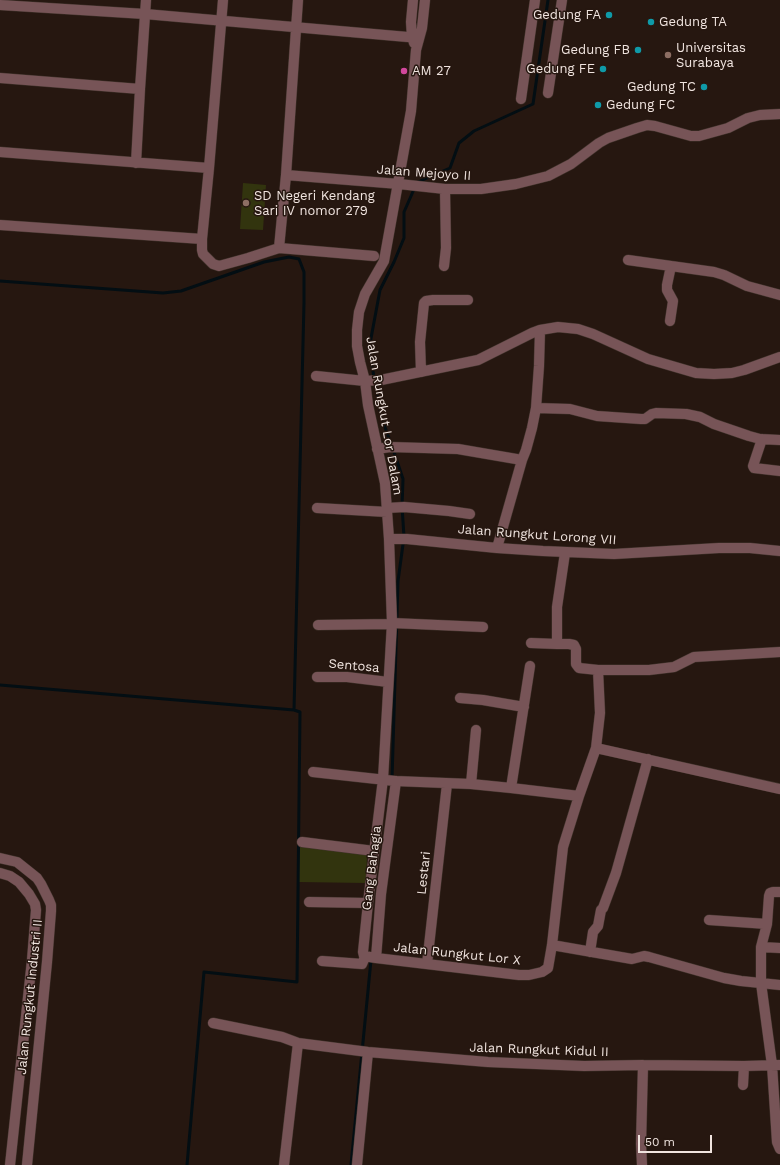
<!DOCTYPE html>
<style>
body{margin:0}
#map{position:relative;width:780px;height:1165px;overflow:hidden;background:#261710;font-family:"Work Sans",sans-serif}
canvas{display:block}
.scale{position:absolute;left:638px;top:1135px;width:74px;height:18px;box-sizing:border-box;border:2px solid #f0e4df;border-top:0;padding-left:5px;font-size:12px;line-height:14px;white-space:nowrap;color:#f0e4df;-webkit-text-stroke:3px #261710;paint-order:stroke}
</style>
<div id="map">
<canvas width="780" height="1165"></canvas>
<div class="scale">50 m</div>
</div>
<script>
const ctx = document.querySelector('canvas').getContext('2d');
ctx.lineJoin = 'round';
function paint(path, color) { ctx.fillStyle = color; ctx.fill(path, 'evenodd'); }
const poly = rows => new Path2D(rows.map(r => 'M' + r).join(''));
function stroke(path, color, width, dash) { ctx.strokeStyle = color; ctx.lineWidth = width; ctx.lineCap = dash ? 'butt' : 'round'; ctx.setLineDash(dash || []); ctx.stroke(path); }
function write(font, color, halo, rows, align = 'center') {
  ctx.font = font + ' "Work Sans",sans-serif'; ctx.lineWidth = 3; ctx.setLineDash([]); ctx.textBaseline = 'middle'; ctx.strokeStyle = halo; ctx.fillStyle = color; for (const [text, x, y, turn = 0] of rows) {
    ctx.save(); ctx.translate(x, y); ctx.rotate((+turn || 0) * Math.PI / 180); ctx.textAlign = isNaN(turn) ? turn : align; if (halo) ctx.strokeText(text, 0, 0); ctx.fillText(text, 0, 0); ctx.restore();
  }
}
const green = poly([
 [243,183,266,185,263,230,240,229],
 [298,844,367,854,366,883,298,882]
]);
const stream = poly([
 [418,182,450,168,459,143,474,131,533,104,548,0],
 [0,281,163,293,181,291,264,262,289,257,299,259,304,272,304,303,294,710],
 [391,444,381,416,369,349,380,290,394,262,404,238,404,212,415,187],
 [0,685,294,710,300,712,297,982,204,972,187,1165],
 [392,779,398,581,404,537,402,506,403,479,393,449],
 [351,1165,371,960]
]);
const minor = poly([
 [223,0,209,168,202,239,202,250,203,254,213,264,219,266,248,258,279,248,286,175,298,0],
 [413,0,411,22,412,37,414,43],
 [425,0,422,28,416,50,411,111,384,261,365,294,359,312,357,330,357,346,360,362,365,381,368,405,385,483,389,539,392,623,383,779,368,903,363,952,364,956,376,958,519,975,529,975,542,972,548,968,552,945,563,847,579,796,596,748,600,713,598,670],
 [0,5,145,14,419,38],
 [0,78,140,89],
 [548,93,562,0],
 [521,99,535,0],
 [0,152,209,168],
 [136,163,140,89,146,0],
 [286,175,399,184,445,189,481,189,516,184,548,176,571,164,599,143,608,138,637,128,647,125,655,126,691,136,699,136,728,128,748,118,760,115,780,114],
 [0,225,202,239],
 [279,248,374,256],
 [628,260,714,272,724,275,747,286,780,295],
 [444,266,446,248,445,189],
 [670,321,673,301,667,290,667,285,671,266],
 [421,372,420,342,424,303,426,301,433,300,468,300],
 [316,376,365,381,381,380,478,360,532,333,540,330,558,327,578,329,593,334,648,359,696,373,714,374,732,373,744,370,780,357],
 [536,408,570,409,597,416,641,419,645,419,652,414,656,413,686,414,700,417,714,424,749,436,760,439,780,440],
 [762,439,753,466,754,468,780,471],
 [377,449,390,447,458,449,522,460],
 [317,508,387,512],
 [387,508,404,507,449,511,470,514],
 [389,539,407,539,497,548,543,551,614,554,719,548,750,548,780,551],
 [497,548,522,460,526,450,532,428,536,408,539,366,540,330],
 [565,553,557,607,557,644,569,644,574,645,576,649,576,664,579,668,598,670,649,670,674,667,694,657,780,652],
 [392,623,483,627],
 [318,625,392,624],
 [531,643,557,644],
 [317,677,347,677,388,682],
 [460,698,483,700,524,707],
 [596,748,780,789],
 [313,772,395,781,471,784,511,788,579,796],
 [471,784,476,730],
 [511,788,530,666],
 [302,842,374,851],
 [0,858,17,862,37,878,41,884,49,900,51,905,51,911,47,962,27,1165],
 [0,873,10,876,19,882,29,894,35,904,36,910,32,960,10,1165],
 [780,892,773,892,770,893,769,896,767,924,761,947,761,983,772,1065,777,1142,780,1149],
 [309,902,368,903],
 [709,920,767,924],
 [552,945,632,959,644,956,649,957,724,978,741,981,780,985],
 [761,947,780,948],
 [590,952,593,932,598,926,601,910,603,908,616,873,648,759],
 [376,958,381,894,396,781],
 [322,961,362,964,365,957],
 [427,964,447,784],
 [213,1023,282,1037,298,1043,368,1052,488,1062,584,1066,643,1065,744,1066,780,1065],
 [743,1085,744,1066],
 [284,1165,298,1043],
 [357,1165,368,1052],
 [642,1165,641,1144,643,1065]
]);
const markers = [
 [609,15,4,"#0f9aa8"],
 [651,22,4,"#0f9aa8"],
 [638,50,4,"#0f9aa8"],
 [668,55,4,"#8d6e63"],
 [603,69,4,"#0f9aa8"],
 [404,71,4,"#d1479c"],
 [704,87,4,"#0f9aa8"],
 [598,105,4,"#0f9aa8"],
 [246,203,4,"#8d6e63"]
];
const poiNames = [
 ["Gedung FA",601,15,"right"],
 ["Gedung TA",659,22],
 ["Universitas",676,48],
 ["Surabaya",676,63],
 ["Gedung FB",630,50,"right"],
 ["Gedung FE",595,69,"right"],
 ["AM 27",412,71],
 ["Gedung TC",696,87,"right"],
 ["Gedung FC",606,105],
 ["SD Negeri Kendang",254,196],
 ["Sari IV nomor 279",254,211]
];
const streetNames = [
 ["Jalan Mejoyo II",424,173,4],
 ["Jalan Rungkut Lor Dalam",384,416,80],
 ["Jalan Rungkut Lorong VII",537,535,4],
 ["Sentosa",354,666,5],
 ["Gang Bahagia",372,868,-83],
 ["Lestari",424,873,-84],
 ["Jalan Rungkut Lor X",457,954,6],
 ["Jalan Rungkut Industri II",30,997,-84],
 ["Jalan Rungkut Kidul II",539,1050,2]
];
paint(green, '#32340e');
stroke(stream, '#030e13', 3);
stroke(minor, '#42342d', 11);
stroke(minor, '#775457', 10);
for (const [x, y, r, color] of markers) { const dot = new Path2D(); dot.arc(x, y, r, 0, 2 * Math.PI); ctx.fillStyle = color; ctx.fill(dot); stroke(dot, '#261710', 1.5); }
write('13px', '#f0e4df', '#261710', poiNames, 'left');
write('13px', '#f0e4df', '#261710', streetNames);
</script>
